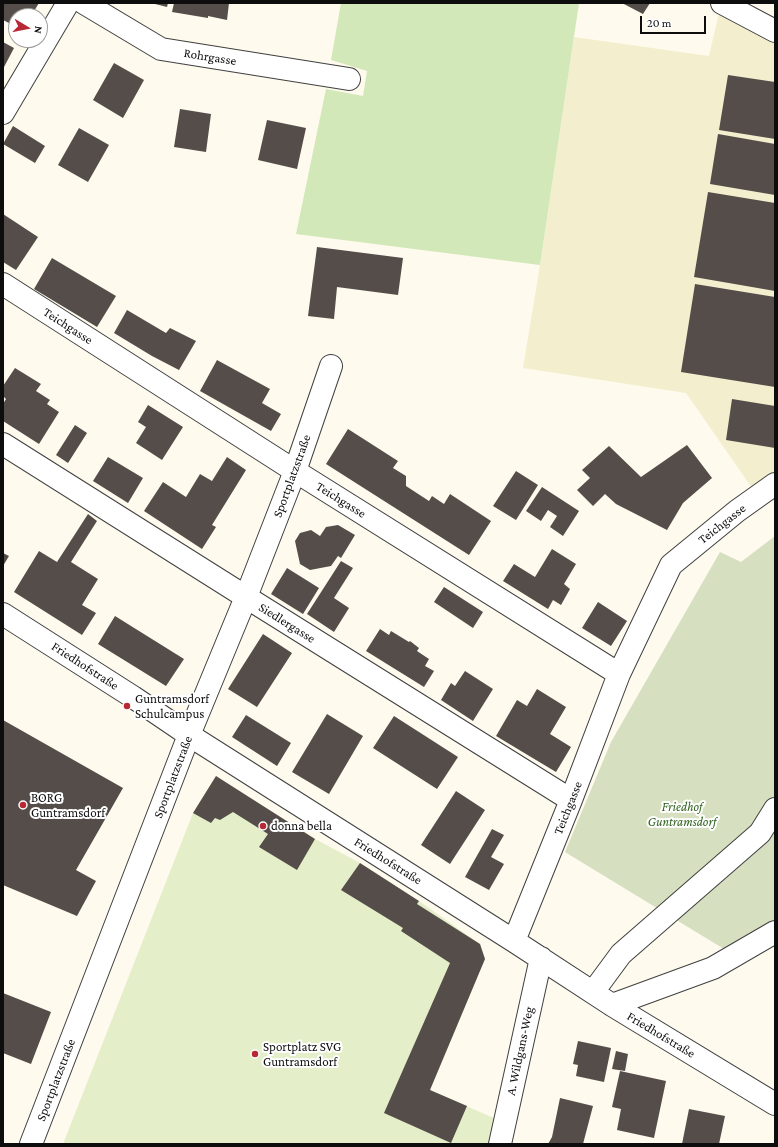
<!DOCTYPE html>
<meta charset="utf-8">
<style>
body{margin:0}
#map{position:relative;width:778px;height:1147px;overflow:hidden;background:#fefaed;font-family:"Crimson Pro",serif}
canvas{display:block}
.frame{position:absolute;inset:0;border:4px solid #0d0d0d;pointer-events:none}
.north{position:absolute;left:8px;top:8px;width:40px;height:40px;box-sizing:border-box;background:#fff;border:1px solid #9e9e9e;border-radius:50%;rotate:100deg;font-size:11px;font-weight:700;line-height:16px;text-align:center;color:#0d0d0d}
.north::after{content:'';display:block;margin:auto;width:14px;height:18px;background:#b82936;clip-path:polygon(50% 0,100% 100%,50% 72%,0 100%)}
.scale{position:absolute;left:640px;top:16px;width:66px;height:18px;box-sizing:border-box;border:2px solid #0d0d0d;border-top:0;padding-left:5px;font-size:12px;line-height:14px;white-space:nowrap;color:#0d0d0d;-webkit-text-stroke:3px #fff;paint-order:stroke}
</style>
<div id="map">
<canvas width="778" height="1147"></canvas>
<div class="frame"></div>
<div class="north">N</div>
<div class="scale">20 m</div>
</div>
<script>
const ctx = document.querySelector('canvas').getContext('2d');
ctx.lineJoin = 'round';
function paint(path, color) { ctx.fillStyle = color; ctx.fill(path, 'evenodd'); }
const poly = rows => new Path2D(rows.map(r => 'M' + r).join(''));
function stroke(path, color, width, dash) { ctx.strokeStyle = color; ctx.lineWidth = width; ctx.lineCap = dash ? 'butt' : 'round'; ctx.setLineDash(dash || []); ctx.stroke(path); }
function write(font, color, halo, rows, align = 'center') {
  ctx.font = font + ' "Crimson Pro",serif'; ctx.lineWidth = 4; ctx.setLineDash([]); ctx.textBaseline = 'middle'; ctx.strokeStyle = halo; ctx.fillStyle = color; for (const [text, x, y, turn = 0] of rows) {
    ctx.save(); ctx.translate(x, y); ctx.rotate((+turn || 0) * Math.PI / 180); ctx.textAlign = isNaN(turn) ? turn : align; if (halo) ctx.strokeText(text, 0, 0); ctx.fillText(text, 0, 0); ctx.restore();
  }
}
const farmland = poly([
 [719,13,775,44,775,471,752,488,686,393,523,368,540,265,574,37,709,56]
]);
const green = poly([
 [341,3,579,3,540,265,296,234,326,89,363,96,367,71,331,60]
]);
const cemetery = poly([
 [775,536,775,920,724,949,565,852,611,742,720,552,741,562]
]);
const pitch = poly([
 [216,776,278,816,315,839,360,863,419,901,480,944,485,959,430,1090,496,1119,491,1144,63,1144,193,813]
]);
const building = poly([
 [3,3,39,3,31,16,16,16,16,20,13,19,11,24,3,20],
 [151,3,168,3,167,7],
 [174,3,229,3,227,20,208,16,208,18,172,12],
 [622,3,650,3,643,14],
 [3,42,14,48,3,69],
 [114,63,144,80,123,118,93,100],
 [728,75,775,82,775,139,719,130],
 [180,109,211,114,206,152,174,147],
 [267,120,306,128,297,169,258,160],
 [13,126,45,146,35,163,3,144],
 [79,128,109,145,88,182,58,165],
 [718,134,775,144,775,195,710,184],
 [708,192,775,203,775,291,694,277],
 [3,214,38,237,16,270,3,262],
 [317,247,403,258,398,295,337,287,334,319,308,316],
 [52,258,116,296,97,327,34,289],
 [695,284,775,297,775,387,681,372],
 [127,310,166,333,170,328,196,341,179,370,152,356,114,333],
 [217,360,270,389,262,403,281,414,271,431,200,391],
 [15,368,41,384,36,391,50,400,47,404,59,412,39,444,3,421,3,404,6,399,3,396,3,386],
 [732,399,775,406,775,448,726,440],
 [148,405,183,427,162,460,136,443,146,427,138,422],
 [75,425,87,433,68,463,56,455],
 [348,429,398,461,393,468,406,476,406,486,429,501,432,496,444,504,450,494,491,521,469,555,326,464],
 [687,445,712,478,683,503,667,530,616,504,605,494,593,506,577,490,590,478,582,470,609,446,641,477],
 [108,457,143,478,128,503,93,481],
 [227,457,246,470,212,525,216,527,202,549,144,511,163,482,186,497,200,474,212,481],
 [516,471,538,485,516,520,493,506],
 [542,487,579,511,563,536,550,527,557,516,548,510,541,521,526,511],
 [88,514,97,521,71,562,98,579,82,605,96,613,82,635,14,592,39,551,57,562],
 [338,525,355,535,341,558,338,556,331,566,310,570,300,564,295,541,300,533,311,530,320,536,326,527],
 [552,549,576,564,564,584,570,589,561,605,553,600,548,609,503,581,514,564,535,577],
 [3,553,9,556,3,566],
 [341,561,353,568,334,598,349,608,334,632,307,614],
 [287,568,319,588,303,614,271,594],
 [444,587,483,612,473,628,434,602],
 [598,602,627,621,611,646,582,628],
 [115,616,184,659,166,686,98,644],
 [380,629,389,635,391,631,409,642,410,641,419,648,417,651,429,659,425,666,434,671,424,687,366,651],
 [263,634,292,653,257,707,228,689],
 [465,671,493,689,473,721,441,700,451,683,455,686],
 [537,689,566,707,550,734,571,747,556,772,496,736,517,700,527,706],
 [327,714,363,736,329,794,292,772],
 [246,715,291,743,277,766,232,737],
 [394,716,458,757,437,789,373,748],
 [3,720,123,788,76,870,96,881,77,916,3,885],
 [216,776,315,839,297,870,259,847,268,834,233,812,220,820,215,818,211,823,193,813],
 [456,791,485,810,450,864,421,845],
 [492,829,504,835,491,857,504,864,489,890,465,877],
 [360,863,419,901,417,904,480,944,485,959,430,1090,467,1106,451,1143,384,1113,450,963,401,931,403,928,341,890],
 [3,993,51,1012,31,1064,3,1053],
 [578,1041,611,1048,604,1082,576,1076,578,1065,573,1064],
 [616,1051,628,1054,625,1071,612,1069],
 [620,1071,666,1081,654,1138,617,1130,621,1109,612,1107],
 [560,1098,593,1106,583,1144,548,1144,552,1137],
 [689,1109,725,1116,719,1144,682,1144]
]);
const minor = poly([
 [84,3,161,49,349,79],
 [722,3,775,31],
 [3,113,68,3],
 [3,284,295,471,619,674],
 [3,444,246,597,571,800],
 [3,614,133,697,189,735,514,941,612,1005,775,1104],
 [514,941,571,800,619,674,671,565,737,511,775,484],
 [593,992,621,954,760,833,775,809],
 [612,1005,713,968,775,932],
 [31,1144,189,735,246,597,295,471,331,366],
 [500,1144,541,958]
]);
const markers = [
 [127,706,4,"#b82936"],
 [23,805,4,"#b82936"],
 [263,826,4,"#b82936"],
 [255,1054,4,"#b82936"]
];
const streetNames = [
 ["Rohrgasse",210,57,9],
 ["Teichgasse",68,326,33],
 ["Sportplatzstraße",292,476,-70],
 ["Teichgasse",341,500,32],
 ["Teichgasse",722,524,-38],
 ["Siedlergasse",287,623,32],
 ["Friedhofstraße",85,666,33],
 ["Sportplatzstraße",173,777,-69],
 ["Teichgasse",568,808,-68],
 ["Friedhofstraße",388,861,32],
 ["Friedhofstraße",661,1035,31],
 ["A. Wildgans-Weg",520,1051,-78],
 ["Sportplatzstraße",56,1080,-69]
];
const poiNames = [
 ["Guntramsdorf",135,699],
 ["Schulcampus",135,714],
 ["BORG",31,798],
 ["Guntramsdorf",31,813],
 ["donna bella",271,826],
 ["Sportplatz SVG",263,1047],
 ["Guntramsdorf",263,1062]
];
const parkNames = [
 ["Friedhof",682,807],
 ["Guntramsdorf",682,822]
];
paint(farmland, '#f3efce');
paint(green, '#d3e8b8');
paint(cemetery, '#d6dfbf');
paint(pitch, '#e4efc9');
paint(building, '#554d49');
stroke(minor, '#404040', 24);
stroke(minor, '#fff', 22);
for (const [x, y, r, color] of markers) { const dot = new Path2D(); dot.arc(x, y, r, 0, 2 * Math.PI); ctx.fillStyle = color; ctx.fill(dot); stroke(dot, '#fff', 1.5); }
write('13px', '#0d0d0d', '#fff', streetNames);
write('13px', '#0d0d0d', '#fff', poiNames, 'left');
write('italic 13px', '#30621f', '#fff', parkNames);
</script>
